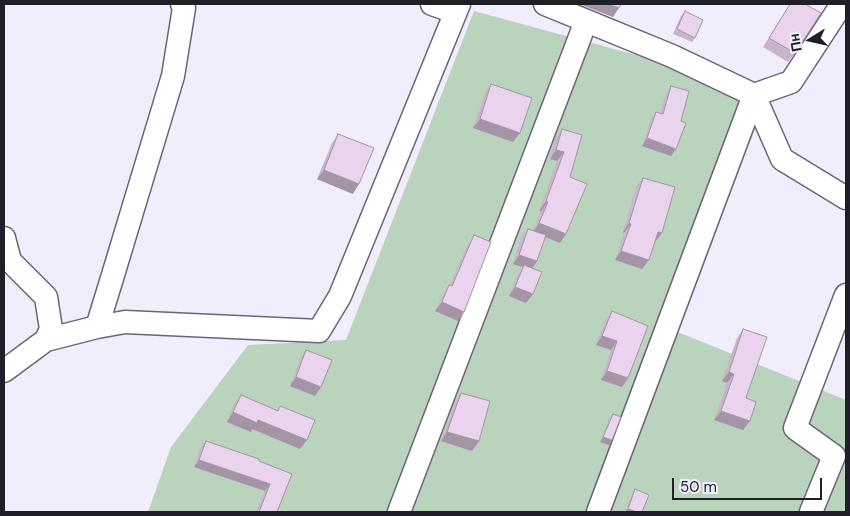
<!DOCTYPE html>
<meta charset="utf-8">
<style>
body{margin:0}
#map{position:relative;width:850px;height:516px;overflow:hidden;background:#f1eefc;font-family:"DM Sans",sans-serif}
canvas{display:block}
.frame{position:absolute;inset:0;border:5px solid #201e26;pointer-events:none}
.north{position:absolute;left:785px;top:15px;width:50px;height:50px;-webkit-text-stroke:4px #f1eefc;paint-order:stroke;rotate:260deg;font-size:14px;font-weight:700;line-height:20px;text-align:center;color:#201e26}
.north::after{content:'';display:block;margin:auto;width:18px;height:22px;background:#201e26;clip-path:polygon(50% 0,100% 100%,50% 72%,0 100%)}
.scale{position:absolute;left:672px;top:478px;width:150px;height:22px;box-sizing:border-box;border:2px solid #201e26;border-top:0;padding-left:6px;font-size:15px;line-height:18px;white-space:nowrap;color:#201e26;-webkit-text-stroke:4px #f1eefc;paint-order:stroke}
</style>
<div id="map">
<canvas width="850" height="516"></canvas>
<div class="frame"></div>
<div class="north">Пн</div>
<div class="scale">50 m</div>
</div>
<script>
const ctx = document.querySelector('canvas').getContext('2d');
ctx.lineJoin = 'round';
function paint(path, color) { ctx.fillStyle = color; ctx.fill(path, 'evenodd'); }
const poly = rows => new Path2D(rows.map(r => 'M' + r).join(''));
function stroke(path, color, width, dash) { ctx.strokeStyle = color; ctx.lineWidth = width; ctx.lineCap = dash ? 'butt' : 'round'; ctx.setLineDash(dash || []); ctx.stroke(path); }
const green = poly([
 [474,11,758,88,658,324,846,400,846,512,148,512,171,447,248,345,346,340]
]);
const street = poly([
 [432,4,455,12],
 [545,4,672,56,754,95,782,159,846,198],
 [4,238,10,261,46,297,51,329,46,340],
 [97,327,113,275,173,76,184,8,182,4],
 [4,371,46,340,97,327,125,322,319,331,340,296,459,4],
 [399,512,586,21],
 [598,512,754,95,791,82,842,4],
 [811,512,834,456,795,428,846,295]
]);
const wall = poly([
 [790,4,805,4,795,53,788,62,763,47],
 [685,11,695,38,692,42,673,34,681,16],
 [491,84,513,142,473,128,485,93],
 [671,86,681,121,676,149,671,156,642,146,651,119,656,112,660,113,666,94],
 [562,129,570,177,560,243,545,237,537,261,532,268,526,303,509,296,518,274,523,267,513,264,521,238,528,229,533,231,541,211,539,211,557,161,550,159,555,138],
 [338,134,353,194,317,179,332,143],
 [643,178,662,233,655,242,642,269,615,260,624,233,623,232,636,187],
 [474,235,464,312,458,321,435,311,443,294,449,285,450,285,468,244],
 [612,311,628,378,622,387,601,380,611,350,596,345,606,320],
 [743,329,746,398,750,421,743,430,714,420,727,383,722,381,737,338],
 [306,350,315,396,290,386,300,359],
 [461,393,479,441,472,451,441,441,455,402],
 [241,395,276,410,280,406,300,449,252,429,251,432,227,422,234,404],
 [613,414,612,440,609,445,600,442,609,419],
 [206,441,292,474,277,512,256,512,265,491,194,467,200,448],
 [635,489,642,512,625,512,632,494]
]);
const shadedWall = poly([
 [579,4,608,4,619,8,613,17],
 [480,119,520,133,513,142,473,128],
 [647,138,676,149,671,156,642,146],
 [556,150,564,152,557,161,550,159],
 [324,170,359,184,353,194,317,179],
 [546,201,548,202,541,211,539,211],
 [539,223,566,234,560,243,533,232],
 [629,223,631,224,624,233,623,232],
 [658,232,662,233,655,242,652,241],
 [621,251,649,260,642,269,615,260],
 [519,255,537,261,531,270,524,265,523,267,513,264],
 [515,287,533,294,526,303,509,296],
 [442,302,464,312,458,321,435,311],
 [602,336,617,341,611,350,596,345],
 [607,371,628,378,622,387,601,380],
 [729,372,734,374,727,383,722,381],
 [296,377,321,387,315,396,290,386],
 [721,411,750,421,743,430,714,420],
 [233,412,258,420,307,440,300,449,252,429,251,432,227,422],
 [447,432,479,441,472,451,441,441],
 [603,437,612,440,609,445,600,442],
 [199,460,270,484,265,491,194,467],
 [628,509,637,512,625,512]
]);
const building = poly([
 [608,4,621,4,619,8,608,4],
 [790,4,805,4,821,13,795,53,769,38,790,4],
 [685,11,703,20,695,38,677,29,685,11],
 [491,84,532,98,520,133,480,119,491,84],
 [671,86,689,91,681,121,686,123,676,149,647,138,656,112,663,114,671,86],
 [562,129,582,135,570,177,587,184,566,234,539,223,548,202,546,201,564,152,556,150,562,129],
 [338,134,374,148,359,184,324,170,338,134],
 [643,178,675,187,662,233,658,232,649,260,621,251,631,224,629,223,643,178],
 [528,229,546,235,537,261,519,255,528,229],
 [474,235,491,242,464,312,442,302,449,285,452,286,474,235],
 [524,265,542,272,533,294,515,287,524,265],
 [612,311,648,326,628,378,607,371,617,341,602,336,612,311],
 [743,329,767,337,746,398,756,402,750,421,721,411,734,374,729,372,743,329],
 [306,350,332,360,321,387,296,377,306,350],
 [461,393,490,401,479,441,447,432,461,393],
 [241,395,278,411,280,406,315,420,307,440,258,420,257,423,233,412,241,395],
 [613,414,621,417,612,440,603,437,613,414],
 [206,441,259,459,259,461,292,474,277,512,259,512,270,484,199,460,206,441],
 [635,489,649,495,642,512,637,512,628,509,635,489]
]);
paint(green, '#bad3bc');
stroke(street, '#696579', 25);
stroke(street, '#fff', 22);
paint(wall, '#c9b5cb');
paint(shadedWall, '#a494a5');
paint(building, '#ead3ec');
stroke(building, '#a494a5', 1);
</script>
